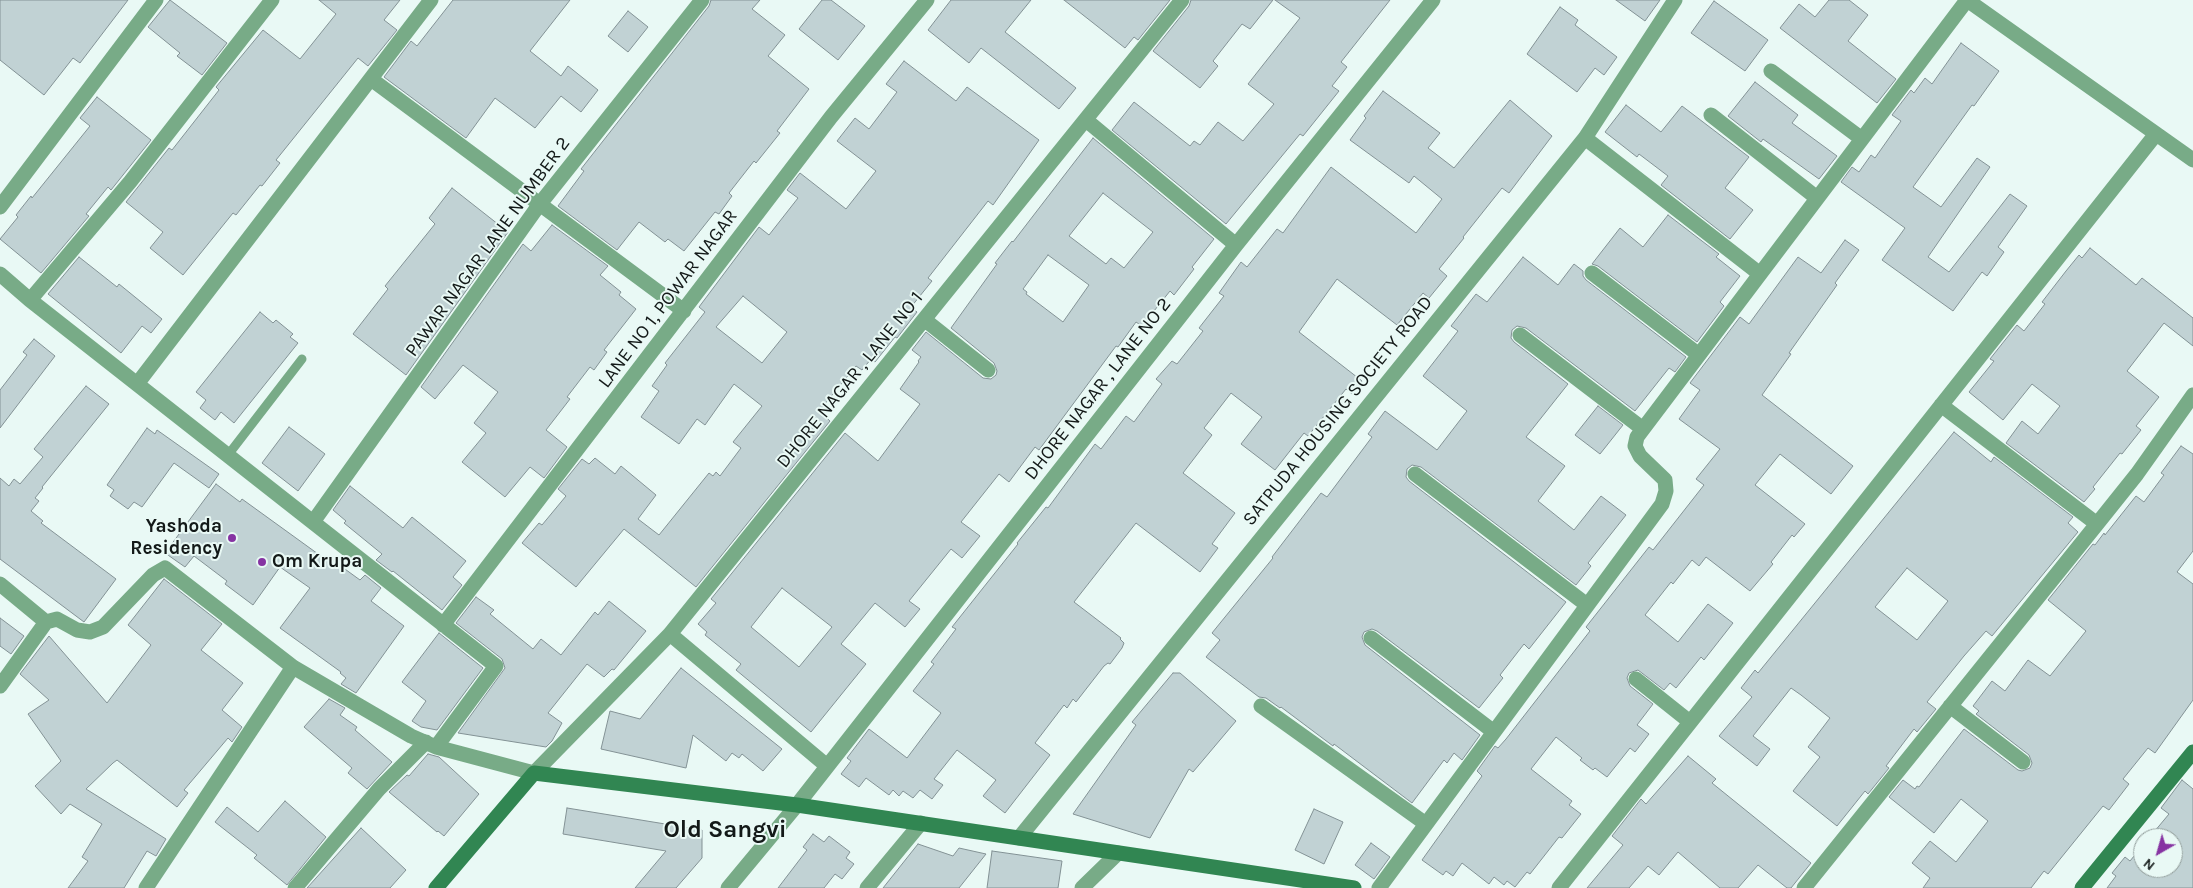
<!DOCTYPE html>
<style>
body{margin:0}
#map{position:relative;width:2193px;height:888px;overflow:hidden;background:#e9f9f5;font-family:Karla,sans-serif}
canvas{display:block}
.north{position:absolute;left:2133px;top:828px;width:50px;height:50px;box-sizing:border-box;background:#e9f9f5;border:1px solid #939f9d;border-radius:50%;rotate:218deg;font-size:14px;font-weight:700;line-height:20px;text-align:center;color:#131918}
.north::after{content:'';display:block;margin:auto;width:18px;height:22px;background:#8633a2;clip-path:polygon(50% 0,100% 100%,50% 72%,0 100%)}
</style>
<div id="map">
<canvas width="2193" height="888"></canvas>
<div class="north">N</div>
</div>
<script>
const ctx = document.querySelector('canvas').getContext('2d');
ctx.lineJoin = 'round';
function paint(path, color) { ctx.fillStyle = color; ctx.fill(path, 'evenodd'); }
const poly = rows => new Path2D(rows.map(r => 'M' + r).join(''));
function stroke(path, color, width, dash) { ctx.strokeStyle = color; ctx.lineWidth = width; ctx.lineCap = dash ? 'butt' : 'round'; ctx.setLineDash(dash || []); ctx.stroke(path); }
function write(font, color, halo, rows, align = 'center') {
  ctx.font = font + ' Karla,sans-serif'; ctx.lineWidth = 4; ctx.setLineDash([]); ctx.textBaseline = 'middle'; ctx.strokeStyle = halo; ctx.fillStyle = color; for (const [text, x, y, turn = 0] of rows) {
    ctx.save(); ctx.translate(x, y); ctx.rotate((+turn || 0) * Math.PI / 180); ctx.textAlign = isNaN(turn) ? turn : align; if (halo) ctx.strokeText(text, 0, 0); ctx.fillText(text, 0, 0); ctx.restore();
  }
}
const building = poly([
 [0,0,128,0,80,63,73,58,44,95,0,60,0,0],
 [170,0,227,43,202,75,177,56,180,53,148,27,170,0],
 [319,0,400,0,384,20,397,30,368,66,358,58,276,160,280,163,262,186,260,185,236,215,233,213,183,275,150,248,163,232,126,202,169,148,172,150,219,90,216,87,263,30,300,59,336,14,319,0],
 [453,0,570,0,530,51,561,76,568,66,598,90,581,112,561,96,535,128,495,98,466,138,384,77,411,41,417,46,453,0],
 [711,0,760,0,752,9,785,35,768,56,809,89,777,131,780,133,756,163,754,161,729,193,732,196,719,214,715,212,684,251,668,239,665,242,639,222,617,250,558,206,584,171,581,169,709,6,711,0],
 [822,0,831,0,865,26,838,60,799,29,822,0],
 [951,0,1031,0,1005,32,1076,88,1059,109,981,48,969,63,928,30,951,0],
 [1064,0,1170,0,1138,40,1134,37,1125,48,1064,0],
 [1191,0,1273,0,1250,29,1242,24,1213,61,1218,66,1200,88,1153,51,1189,6,1191,0],
 [1275,0,1390,0,1341,62,1347,67,1332,86,1339,91,1303,136,1300,134,1226,224,1112,130,1134,102,1190,146,1194,141,1200,145,1218,122,1243,141,1274,104,1248,84,1300,18,1275,0],
 [1616,0,1660,0,1645,21,1616,0],
 [1829,0,1849,0,1868,15,1848,41,1896,79,1877,103,1780,28,1799,4,1815,17,1829,0],
 [1714,1,1768,40,1745,71,1691,33,1714,1],
 [1560,7,1578,20,1575,25,1617,57,1604,75,1595,68,1577,92,1527,54,1560,7],
 [628,11,648,27,628,52,608,36,628,11],
 [1961,43,1999,71,1974,106,1972,105,1913,187,1941,207,1977,158,1990,167,1928,257,1949,272,2010,194,2027,206,1998,247,2004,252,1987,276,1982,272,1953,311,1882,260,1905,228,1841,182,1852,167,1859,172,1871,155,1875,158,1901,121,1892,115,1911,90,1914,93,1925,78,1932,84,1961,43],
 [904,61,956,101,967,87,1039,140,993,205,988,201,928,278,932,281,911,307,917,312,897,338,895,337,875,362,871,359,862,370,856,366,819,411,830,421,696,587,624,529,576,587,522,543,539,523,542,525,566,496,558,489,582,459,589,464,595,458,615,474,621,466,656,495,638,519,659,535,709,473,713,476,716,472,720,476,741,448,733,442,762,406,734,384,705,425,697,419,679,444,641,417,659,391,652,386,667,365,665,363,705,312,699,307,759,227,769,235,798,198,787,190,800,173,846,209,876,171,837,141,855,118,869,129,897,92,886,84,904,61],
 [743,296,787,332,762,363,716,327,743,296],
 [1755,82,1798,115,1792,123,1837,156,1819,179,1763,139,1761,142,1728,116,1755,82],
 [1383,91,1440,133,1428,148,1454,168,1510,100,1552,136,1509,193,1502,188,1463,237,1464,238,1439,269,1447,276,1429,298,1423,293,1397,325,1337,279,1299,332,1362,381,1352,394,1346,389,1308,436,1304,433,1275,470,1241,444,1262,417,1231,393,1204,428,1212,435,1183,473,1235,513,1212,544,1218,548,1200,572,1136,523,1074,602,1121,638,1120,639,1124,643,1122,648,1110,664,1108,663,1104,666,1076,702,1073,699,1067,708,1064,705,1035,743,1050,755,1005,813,983,796,996,780,957,750,934,779,943,785,932,799,920,790,913,798,903,791,899,796,893,790,889,795,866,778,859,787,841,774,851,761,847,758,869,729,907,758,941,713,913,691,934,664,931,662,956,629,952,627,1018,544,1017,543,1046,507,1048,508,1095,444,1101,449,1126,416,1134,422,1162,384,1156,379,1172,361,1177,364,1203,331,1199,328,1224,296,1219,293,1241,262,1247,267,1277,229,1283,233,1331,167,1416,233,1442,199,1414,176,1409,183,1350,140,1366,118,1364,116,1383,91],
 [97,97,151,140,111,190,108,187,86,214,89,216,41,273,0,239,18,217,16,215,31,196,32,198,90,126,80,118,97,97],
 [1626,105,1661,132,1682,106,1749,157,1725,188,1753,210,1730,239,1661,185,1668,176,1639,154,1637,157,1605,132,1626,105],
 [1093,138,1214,239,1192,267,1194,269,1174,295,1170,291,1142,326,1136,322,1118,347,1116,346,1039,450,1035,447,1009,482,999,474,961,522,980,536,962,558,951,549,909,601,920,609,905,627,875,603,841,644,866,664,811,732,736,670,741,664,705,635,707,632,698,624,716,603,711,599,845,433,878,461,920,404,900,389,919,362,918,361,921,357,912,350,926,332,983,378,991,379,996,375,997,371,994,363,951,328,997,264,995,263,1012,241,1013,242,1093,138],
 [1103,193,1153,232,1124,268,1111,258,1106,264,1069,236,1103,193],
 [1048,255,1089,285,1063,322,1026,294,1027,292,1023,289,1048,255],
 [782,588,832,627,799,667,751,627,782,588],
 [452,188,508,232,406,375,353,334,388,289,385,286,435,224,429,218,452,188],
 [1668,215,1719,254,1716,257,1740,276,1720,302,1724,306,1697,342,1598,266,1592,264,1620,228,1643,247,1668,215],
 [552,225,608,266,600,275,621,292,619,295,636,309,604,350,607,352,594,370,590,367,567,397,570,399,546,430,567,447,544,478,530,467,505,497,462,462,486,433,474,423,498,392,463,365,435,399,421,387,523,244,531,251,552,225],
 [1845,240,1859,250,1835,283,1837,285,1789,353,1791,354,1762,395,1853,466,1831,494,1780,454,1755,485,1805,524,1794,537,1792,535,1771,562,1773,564,1750,591,1706,557,1699,566,1692,560,1673,584,1671,582,1645,615,1678,642,1708,604,1733,623,1704,660,1701,657,1676,688,1670,683,1664,690,1638,670,1629,673,1627,678,1630,686,1653,704,1637,725,1649,734,1635,752,1630,748,1607,777,1595,768,1593,770,1580,760,1582,758,1556,737,1531,769,1572,801,1569,805,1581,814,1562,838,1559,837,1530,874,1527,872,1515,887,1507,881,1504,885,1494,877,1489,884,1462,863,1453,876,1446,871,1443,875,1422,860,1482,776,1477,771,1495,746,1498,748,1506,739,1590,631,1586,627,1649,547,1653,550,1704,485,1696,479,1720,449,1679,419,1700,390,1690,383,1740,317,1749,324,1798,257,1821,273,1845,240],
 [2090,248,2136,285,2142,278,2193,318,2193,346,2164,323,2127,371,2159,397,2136,426,2141,430,2122,454,2120,453,2093,487,2095,489,2084,502,2006,443,2022,421,2038,434,2060,406,2032,384,2003,420,1969,392,1994,361,1990,359,2017,325,2024,331,2045,304,2042,302,2066,271,2079,255,2082,258,2090,248],
 [79,257,117,287,119,284,162,319,151,333,142,326,121,353,48,294,79,257],
 [1523,257,1558,285,1574,264,1583,271,1583,276,1586,280,1686,357,1675,372,1669,368,1635,411,1526,328,1517,326,1512,330,1511,338,1514,342,1568,384,1526,437,1565,466,1538,501,1574,530,1601,496,1626,515,1588,563,1591,566,1576,585,1421,467,1412,465,1407,469,1406,477,1409,481,1566,602,1529,649,1524,644,1500,675,1503,678,1479,708,1377,631,1372,629,1364,632,1362,637,1365,645,1480,735,1462,760,1454,753,1447,763,1444,760,1412,803,1334,744,1333,746,1281,707,1280,708,1266,698,1259,697,1206,657,1220,640,1212,633,1273,558,1272,557,1321,493,1327,497,1372,437,1368,434,1385,411,1437,450,1467,411,1423,376,1458,331,1451,326,1476,294,1487,302,1523,257],
 [260,312,273,323,276,320,293,334,290,337,298,343,234,423,221,412,215,420,200,408,206,400,196,392,260,312],
 [34,339,55,356,0,428,0,390,27,355,23,352,34,339],
 [86,386,109,404,42,487,43,488,35,498,39,501,31,511,43,521,41,523,116,579,84,622,0,559,0,478,9,486,14,479,20,484,43,457,34,449,86,386],
 [1598,406,1623,425,1600,454,1575,435,1598,406],
 [289,427,325,454,298,491,262,463,289,427],
 [147,428,155,434,157,430,219,474,209,488,174,463,142,507,134,502,128,509,110,496,114,490,107,485,147,428],
 [1954,432,1991,462,1994,457,2073,517,2068,523,2078,532,1992,636,1986,631,1964,656,1927,702,1936,709,1917,732,1914,729,1886,766,1889,768,1868,794,1865,791,1837,826,1793,791,1820,757,1808,747,1830,718,1801,695,1791,688,1753,736,1770,749,1757,766,1719,736,1752,697,1741,688,1755,670,1758,673,1954,432],
 [1907,568,1948,601,1917,640,1875,607,1907,568],
 [2181,446,2193,454,2193,551,2177,572,2193,584,2193,700,2155,753,2148,748,2123,779,2129,784,2109,810,2103,806,2048,874,2044,871,2031,888,1923,888,1930,878,1912,863,1930,841,1956,862,1988,821,1961,799,1934,833,1889,797,1903,780,1915,789,1917,786,1919,787,1964,729,2018,770,2022,771,2030,768,2032,763,2029,755,1976,714,1979,711,1973,706,1992,681,2005,691,2028,660,2050,676,2086,631,2048,600,2093,544,2095,545,2104,533,2105,535,2136,496,2144,502,2164,475,2161,473,2181,446],
 [216,484,240,502,242,499,325,559,327,556,360,580,365,575,381,588,371,601,404,626,356,693,341,684,346,678,340,673,341,672,280,628,310,588,280,567,253,605,225,584,227,581,194,556,185,567,165,553,216,484],
 [350,486,403,528,412,517,466,561,453,577,462,585,442,610,393,571,392,572,376,560,382,554,344,523,346,521,333,510,350,486],
 [164,579,222,624,201,650,243,683,222,710,242,727,232,742,228,738,184,790,188,793,177,807,117,760,113,763,86,789,166,839,156,856,147,851,124,888,68,888,88,861,82,857,102,824,70,804,61,814,35,786,61,761,28,714,49,700,20,674,49,636,107,703,151,645,128,625,164,579],
 [476,597,494,610,490,614,533,649,541,639,561,655,595,612,598,615,609,601,646,631,614,670,612,669,604,677,587,664,548,713,562,723,552,741,546,747,458,733,505,668,502,659,456,623,476,597],
 [0,618,24,636,11,654,0,646,0,618],
 [439,633,483,668,437,730,421,727,412,721,426,701,402,682,439,633],
 [681,668,782,749,763,771,742,754,739,758,732,753,726,761,693,735,686,768,601,749,610,711,640,719,681,668],
 [1173,673,1180,673,1236,721,1193,772,1189,769,1150,838,1073,814,1136,725,1132,722,1173,673],
 [329,699,345,708,340,715,357,727,355,730,392,762,367,789,348,773,352,768,304,727,329,699],
 [428,754,439,757,479,794,444,836,438,831,437,832,389,792,407,775,409,776,428,754],
 [1688,756,1716,779,1712,783,1811,863,1791,888,1787,888,1758,865,1738,888,1720,888,1678,852,1659,875,1648,866,1629,888,1587,888,1623,845,1612,836,1641,799,1646,804,1688,756],
 [2182,780,2193,789,2193,888,2107,888,2116,876,2112,873,2125,857,2130,861,2143,845,2143,868,2173,868,2173,838,2149,838,2169,814,2161,808,2182,780],
 [285,801,326,837,287,885,254,858,257,855,215,822,227,807,258,832,285,801],
 [567,808,702,830,702,858,676,888,635,888,666,851,563,834,567,808],
 [1314,809,1343,822,1324,864,1295,850,1314,809],
 [361,828,406,870,390,888,307,888,361,828],
 [813,834,824,842,829,836,850,852,846,858,854,864,842,879,835,874,824,888,778,888,807,850,803,847,813,834],
 [1371,843,1390,857,1374,879,1355,865,1371,843],
 [918,844,953,856,959,848,986,854,959,888,883,888,918,844],
 [992,851,1062,861,1058,888,987,888,992,851]
]);
const lane = poly([
 [228,455,302,359]
]);
const street = poly([
 [1771,71,1862,139],
 [371,79,684,311],
 [1711,115,1817,198],
 [1086,120,1236,245],
 [1585,138,1760,274],
 [0,207,156,0],
 [1592,273,1699,355],
 [0,274,30,300,496,666,436,747],
 [30,300,130,182,272,0],
 [925,320,988,370],
 [1520,335,1643,429],
 [137,384,431,0],
 [1941,405,2097,524],
 [1415,474,1587,605],
 [313,522,539,205,702,0],
 [0,584,46,622],
 [443,625,831,117,927,0],
 [670,634,827,766],
 [1371,638,1494,732],
 [1636,679,1690,722],
 [0,686,46,622,57,619,77,630,90,632,103,627,153,575,165,568,293,667,411,736,436,747,534,773,670,634,1182,0],
 [1261,706,1426,824],
 [1950,706,2023,762],
 [1019,838,1585,138,1675,0],
 [146,888,293,667],
 [295,888,379,789,426,742],
 [728,888,797,805,1236,245,1433,0],
 [867,888,921,823],
 [1082,888,1118,853],
 [1379,888,1662,504,1666,491,1665,480,1640,456,1635,446,1637,437,1967,0,2193,160],
 [1559,888,2156,134],
 [1804,888,2097,524,2137,474,2193,395]
]);
const secondary = poly([
 [436,888,534,773,797,805,1354,888],
 [2082,888,2193,752]
]);
const markers = [
 [232,538,5,"#8633a2"],
 [262,562,5,"#8633a2"]
];
const streetNames = [
 ["PAWAR NAGAR LANE NUMBER 2",488,247,-54],
 ["LANE NO 1, POWAR NAGAR",668,299,-53],
 ["DHORE NAGAR , LANE NO 1",850,380,-51],
 ["DHORE NAGAR , LANE NO 2",1098,389,-52],
 ["SATPUDA HOUSING SOCIETY ROAD",1338,411,-51]
];
const poiNames = [
 ["Yashoda",222,527],
 ["Residency",222,549],
 ["Om Krupa",272,562,"left"]
];
const districtNames = [
 ["Old Sangvi",725,830]
];
paint(building, '#c1d2d4');
stroke(building, '#839295', 1);
stroke(lane, '#78ab87', 9);
stroke(street, '#78ab87', 15);
stroke(secondary, '#318652', 15);
for (const [x, y, r, color] of markers) { const dot = new Path2D(); dot.arc(x, y, r, 0, 2 * Math.PI); ctx.fillStyle = color; ctx.fill(dot); stroke(dot, '#e9f9f5', 2); }
write('19px', '#131918', '#e9f9f5', streetNames);
write('bold 19px', '#131918', '#e9f9f5', poiNames, 'right');
write('bold 24px', '#131918', '#e9f9f5', districtNames);
</script>
